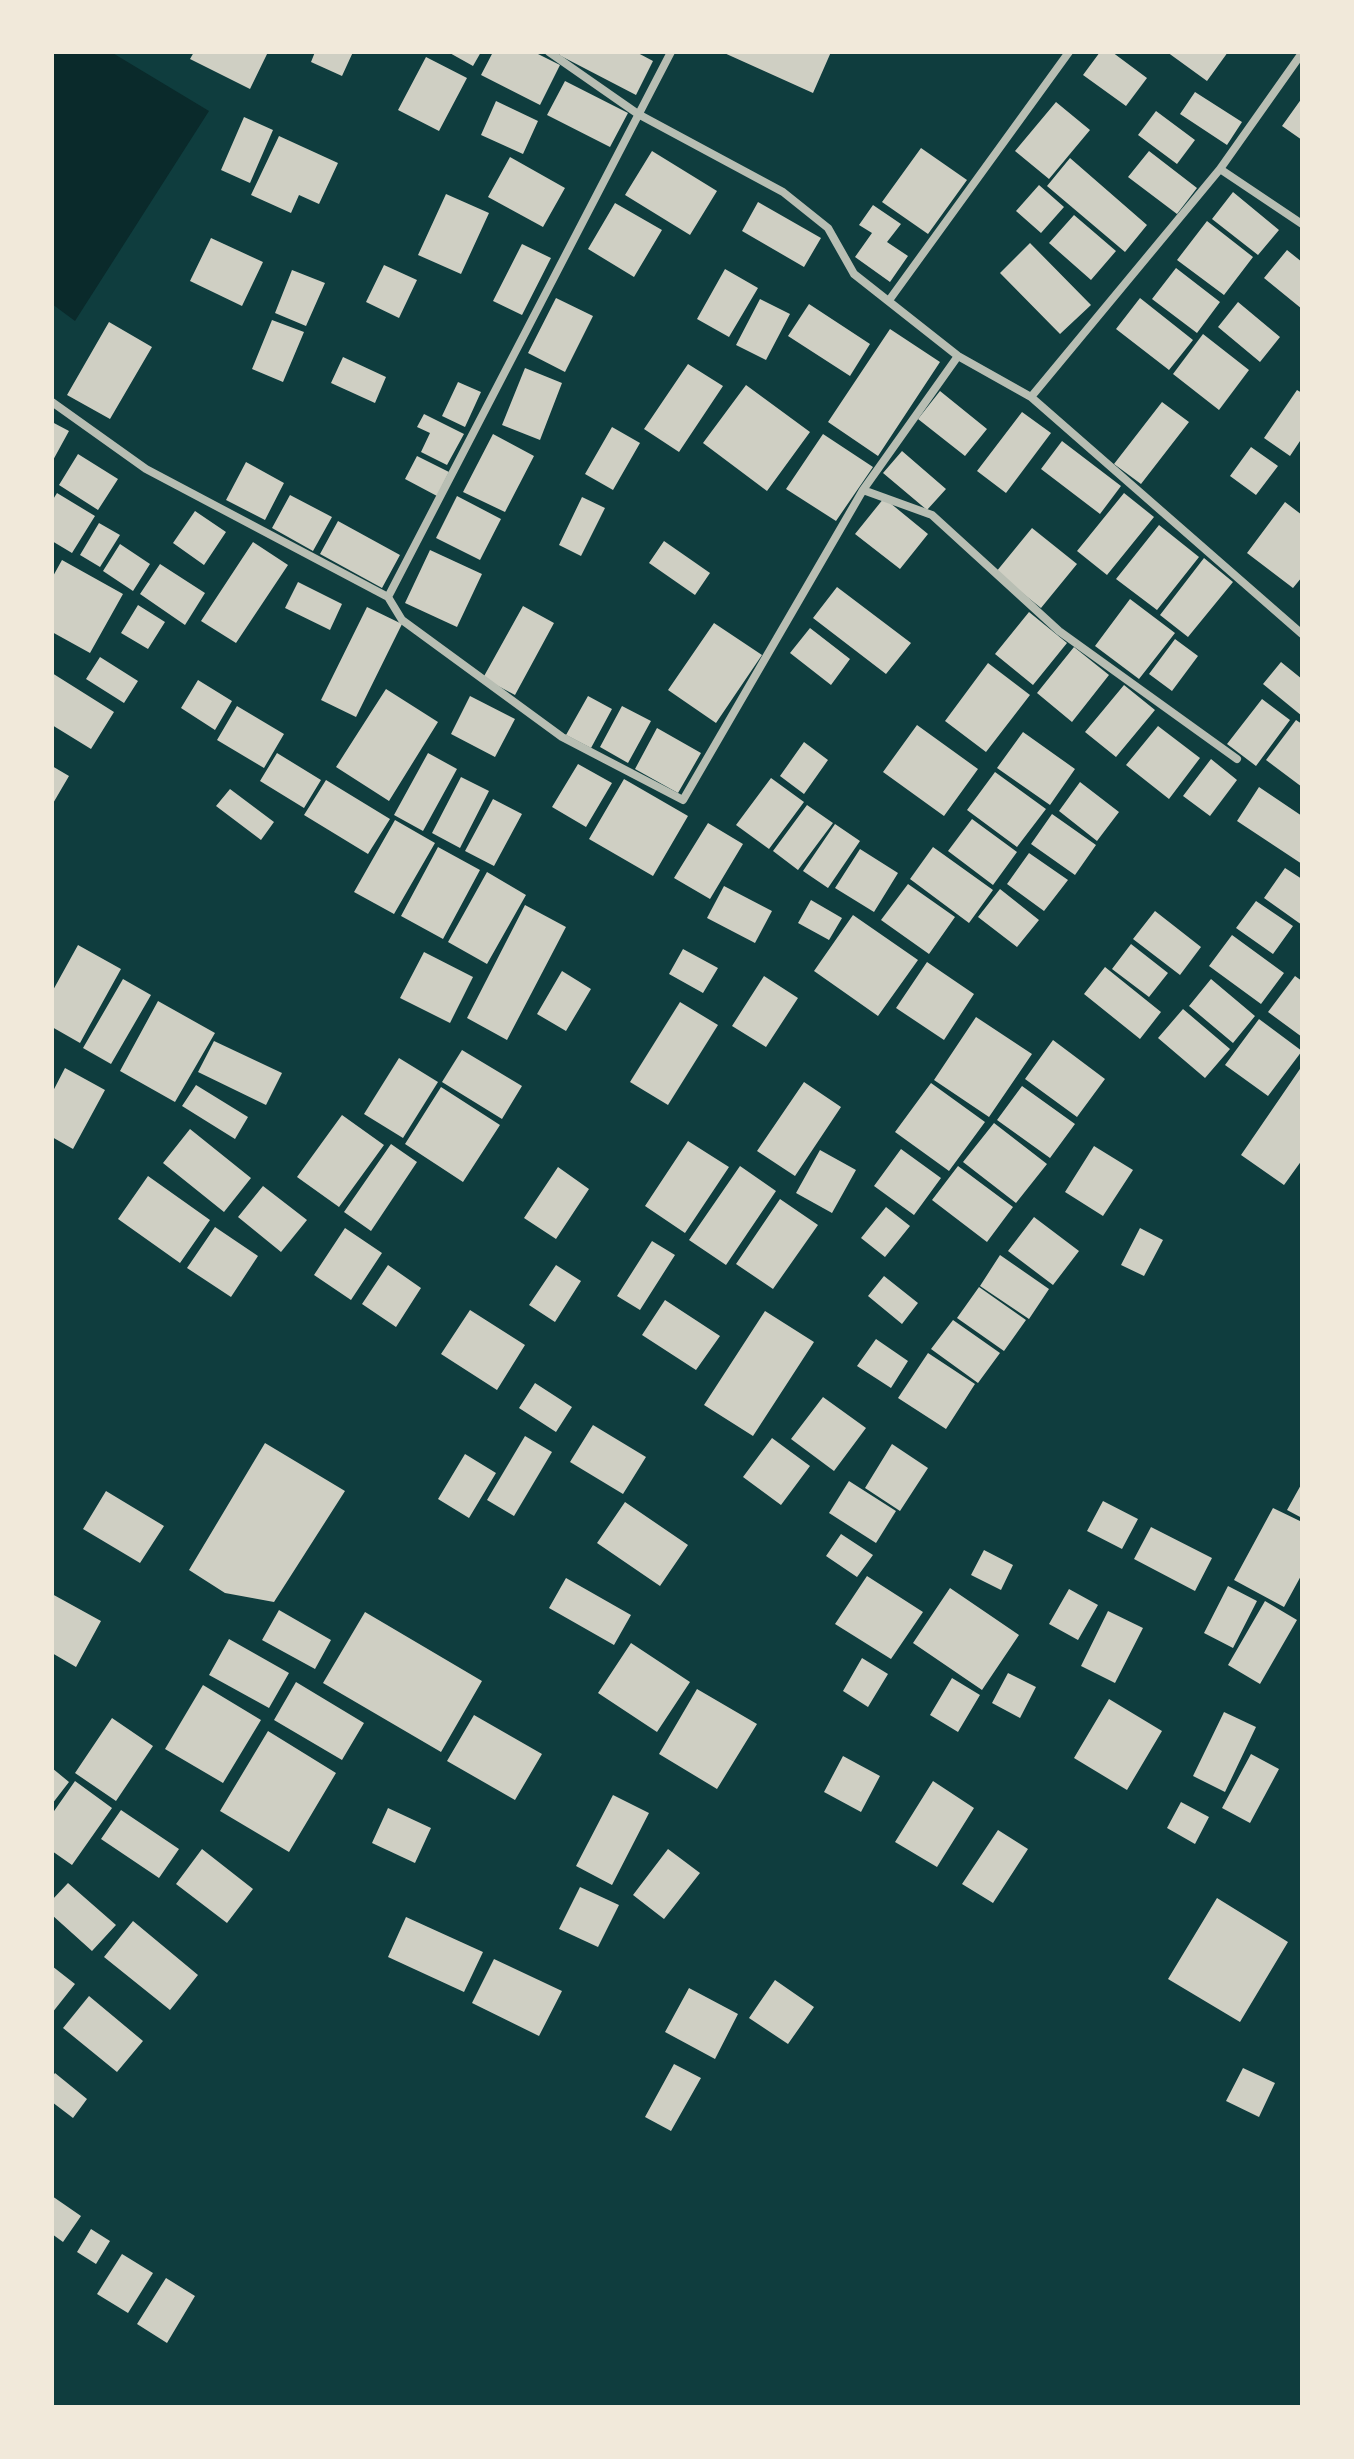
<!DOCTYPE html>
<style>
body{margin:0}
#map{position:relative;width:1354px;height:2459px;overflow:hidden;background:#0f3d3e;font-family:Raleway,sans-serif}
canvas{display:block}
.frame{position:absolute;inset:0;border:54px solid #f1e9da;pointer-events:none}
</style>
<div id="map">
<canvas width="1354" height="2459"></canvas>
<div class="frame"></div>
</div>
<script>
const ctx = document.querySelector('canvas').getContext('2d');
ctx.lineJoin = 'round';
function paint(path, color) { ctx.fillStyle = color; ctx.fill(path, 'evenodd'); }
const poly = rows => new Path2D(rows.map(r => 'M' + r).join(''));
function stroke(path, color, width, dash) { ctx.strokeStyle = color; ctx.lineWidth = width; ctx.lineCap = dash ? 'butt' : 'round'; ctx.setLineDash(dash || []); ctx.stroke(path); }
const water = poly([
 [52,52,111,52,209,111,75,321,52,304]
]);
const building = poly([
 [194,52,268,52,250,89,190,59],
 [315,52,353,52,342,76,311,62],
 [448,52,481,52,473,66],
 [493,52,534,52,560,65,540,105,481,75],
 [561,52,636,52,653,61,636,95,559,55],
 [722,52,831,52,813,93],
 [1100,52,1112,52,1147,78,1126,106,1083,75],
 [1167,52,1228,52,1207,81],
 [426,57,467,78,439,131,398,110],
 [565,81,628,113,610,147,547,115],
 [1195,92,1242,122,1227,145,1180,114],
 [1302,98,1302,140,1282,126],
 [496,101,538,121,523,154,481,135],
 [1056,102,1090,130,1049,179,1015,151],
 [1156,111,1195,140,1177,164,1138,135],
 [244,117,273,130,250,183,221,170],
 [279,136,338,163,319,204,299,195,291,213,251,195],
 [921,148,967,180,928,234,882,202],
 [652,151,717,191,690,235,625,195],
 [1149,151,1197,188,1177,214,1128,177],
 [510,157,565,188,543,227,488,197],
 [1070,158,1147,225,1125,252,1047,186],
 [1039,185,1064,207,1041,233,1016,211],
 [1233,192,1279,230,1258,255,1212,219],
 [446,194,489,213,461,274,418,255],
 [758,202,821,238,804,267,742,231],
 [615,203,662,230,634,277,588,249],
 [873,205,901,224,887,242,908,256,890,282,855,257,872,233,859,225],
 [1074,215,1116,251,1091,280,1049,243],
 [1207,221,1253,257,1224,295,1177,260],
 [211,238,263,262,242,306,190,281],
 [1030,243,1091,305,1060,334,1000,273],
 [522,244,551,258,522,315,493,301],
 [1287,250,1302,262,1302,309,1264,278],
 [384,265,417,280,399,318,366,302],
 [1176,268,1220,302,1197,333,1152,299],
 [725,269,758,288,729,337,697,319],
 [292,270,325,283,306,326,275,313],
 [556,298,593,316,565,372,528,353],
 [1140,298,1193,340,1169,370,1116,329],
 [760,299,790,314,766,360,736,345],
 [1238,302,1280,337,1260,362,1218,327],
 [809,304,870,344,850,376,788,336],
 [272,320,304,332,283,382,252,369],
 [109,322,152,347,110,419,67,395],
 [890,329,940,362,878,456,828,422],
 [1203,334,1249,370,1219,410,1173,374],
 [343,357,386,377,375,403,331,383],
 [688,364,723,386,679,452,644,429],
 [525,368,562,383,540,440,502,425],
 [458,382,481,392,465,427,442,416],
 [746,385,810,432,767,491,703,443],
 [1297,390,1302,393,1302,438,1290,456,1264,438],
 [940,391,987,429,965,456,918,419],
 [1162,402,1189,422,1141,484,1114,464],
 [1022,412,1051,433,1006,493,977,471],
 [424,414,464,434,447,465,421,452,430,433,417,427],
 [52,422,69,431,52,462],
 [612,427,640,443,613,490,585,474],
 [493,434,534,456,505,512,463,492],
 [823,434,873,467,836,521,786,489],
 [1062,441,1121,486,1100,514,1041,469],
 [1251,447,1278,466,1256,495,1230,476],
 [902,451,946,489,927,510,883,473],
 [78,454,118,479,98,510,59,485],
 [417,456,449,472,437,496,405,479],
 [246,462,284,483,265,520,226,500],
 [57,493,95,516,72,553,52,541,52,501],
 [1124,493,1154,517,1107,575,1077,551],
 [290,495,332,517,313,551,272,528],
 [457,496,501,519,480,560,436,538],
 [582,497,605,508,581,556,559,545],
 [884,498,928,534,900,569,855,534],
 [1285,502,1302,515,1302,577,1293,588,1247,553],
 [195,511,226,532,204,565,173,543],
 [338,521,400,555,382,588,320,554],
 [99,523,120,535,100,567,80,555],
 [1159,525,1199,557,1157,610,1116,579],
 [1032,528,1077,564,1041,608,996,572],
 [664,541,710,573,695,595,649,563],
 [253,542,288,565,236,643,201,621],
 [120,544,150,564,133,591,103,571],
 [430,550,482,574,457,627,405,603],
 [1204,558,1233,582,1188,637,1160,615],
 [62,560,123,594,90,653,52,632,52,578],
 [160,564,205,593,185,625,140,594],
 [298,582,342,604,330,630,285,608],
 [837,587,911,643,886,674,813,618],
 [1130,599,1175,633,1139,679,1095,646],
 [138,605,165,622,148,649,121,633],
 [523,606,554,623,515,695,483,678],
 [367,607,402,624,356,717,321,700],
 [1029,612,1067,643,1033,685,995,654],
 [714,623,762,655,716,723,668,690],
 [810,628,850,659,831,685,790,653],
 [1175,639,1198,656,1172,691,1149,674],
 [1074,647,1109,675,1072,722,1037,693],
 [100,657,138,681,124,703,86,679],
 [1281,662,1302,679,1302,716,1263,684],
 [988,663,1030,695,986,752,945,721],
 [52,673,114,712,91,749,52,725],
 [198,680,232,701,215,730,181,708],
 [1124,685,1155,710,1116,757,1085,732],
 [386,689,438,722,389,801,336,767],
 [470,696,515,719,495,757,451,734],
 [588,696,612,709,591,748,566,735],
 [1262,699,1290,720,1256,766,1227,744],
 [237,706,284,734,264,768,217,740],
 [622,706,651,721,628,763,600,747],
 [1296,720,1302,724,1302,787,1266,760],
 [917,725,978,769,944,816,883,772],
 [1158,726,1200,758,1169,799,1126,765],
 [657,728,701,753,678,793,635,769],
 [1023,732,1075,769,1050,805,997,768],
 [804,742,828,760,804,794,780,776],
 [277,753,321,780,304,808,260,781],
 [428,753,457,769,423,831,394,815],
 [1211,759,1237,780,1210,816,1183,796],
 [578,764,612,783,586,827,552,807],
 [52,766,69,776,52,805],
 [995,772,1046,809,1017,847,967,810],
 [461,777,489,791,460,848,432,833],
 [771,778,804,802,769,849,736,825],
 [624,779,688,816,653,876,589,839],
 [326,780,390,819,368,854,304,815],
 [1080,782,1119,812,1097,841,1059,811],
 [1259,787,1302,816,1302,864,1237,821],
 [230,789,274,822,261,840,216,806],
 [493,799,522,814,494,866,465,851],
 [807,805,833,823,798,870,773,851],
 [1052,814,1096,845,1075,875,1031,844],
 [972,819,1017,852,993,885,948,851],
 [395,820,435,843,394,914,354,892],
 [708,823,743,844,710,899,674,878],
 [835,824,860,841,828,888,803,871],
 [438,847,480,870,443,939,401,916],
 [933,847,993,890,969,923,910,879],
 [860,849,898,873,874,912,835,888],
 [1029,853,1068,880,1044,911,1007,884],
 [1285,868,1302,879,1302,925,1264,898],
 [487,872,526,895,487,964,448,942],
 [908,884,955,917,929,954,881,920],
 [724,886,772,911,755,943,707,918],
 [1000,889,1039,920,1017,947,978,917],
 [811,900,842,918,829,940,798,923],
 [1256,901,1293,926,1273,954,1236,928],
 [525,905,566,927,507,1040,467,1018],
 [1155,911,1201,947,1180,975,1133,939],
 [853,915,918,960,878,1016,814,971],
 [1232,935,1284,973,1261,1004,1209,966],
 [1131,944,1168,973,1149,997,1112,969],
 [78,945,121,969,80,1043,52,1027,52,992],
 [683,949,718,968,703,993,669,974],
 [424,952,473,977,450,1023,400,998],
 [927,962,974,994,944,1040,896,1008],
 [1105,967,1161,1012,1140,1039,1084,994],
 [562,971,591,989,566,1031,537,1014],
 [764,976,798,998,766,1047,732,1026],
 [1295,976,1302,981,1302,1037,1268,1012],
 [123,979,151,995,111,1064,83,1048],
 [1211,979,1255,1016,1233,1043,1189,1006],
 [158,1001,215,1033,175,1102,120,1071],
 [680,1002,718,1025,668,1105,630,1082],
 [1183,1009,1230,1049,1205,1078,1158,1038],
 [976,1017,1032,1054,989,1117,934,1080],
 [1259,1019,1302,1051,1268,1096,1225,1065],
 [1053,1040,1105,1079,1077,1117,1025,1079],
 [214,1041,282,1073,266,1105,198,1072],
 [462,1050,522,1086,502,1119,442,1082],
 [399,1058,438,1082,403,1138,364,1114],
 [1302,1066,1302,1160,1284,1185,1241,1155],
 [65,1068,105,1090,73,1149,52,1137,52,1093],
 [804,1082,841,1107,795,1176,757,1151],
 [931,1083,985,1122,949,1171,895,1132],
 [196,1085,248,1117,235,1139,182,1106],
 [1022,1086,1075,1124,1050,1158,997,1120],
 [441,1087,500,1125,463,1182,405,1144],
 [342,1115,384,1145,339,1207,297,1177],
 [994,1123,1047,1164,1016,1203,963,1162],
 [190,1129,251,1178,224,1212,163,1163],
 [688,1141,729,1167,685,1233,645,1206],
 [391,1144,417,1162,371,1231,344,1212],
 [1094,1146,1133,1170,1103,1216,1065,1192],
 [901,1149,941,1178,914,1215,874,1186],
 [820,1150,856,1170,832,1213,796,1193],
 [740,1166,776,1191,726,1265,689,1240],
 [958,1166,1013,1207,987,1242,932,1200],
 [558,1167,589,1189,556,1239,524,1218],
 [148,1176,210,1220,180,1263,118,1219],
 [263,1186,307,1220,281,1252,238,1217],
 [780,1199,818,1225,773,1289,736,1264],
 [886,1207,910,1226,885,1257,861,1238],
 [1034,1217,1079,1251,1053,1285,1008,1251],
 [215,1227,258,1256,231,1297,187,1268],
 [345,1228,382,1253,351,1300,314,1275],
 [1140,1228,1163,1240,1144,1276,1121,1265],
 [652,1241,675,1255,640,1310,617,1296],
 [1000,1255,1049,1289,1029,1319,980,1286],
 [388,1265,421,1288,396,1327,362,1304],
 [556,1265,581,1281,555,1322,529,1305],
 [884,1276,918,1303,902,1324,868,1296],
 [979,1287,1026,1320,1004,1351,957,1318],
 [665,1300,720,1336,696,1370,642,1335],
 [470,1310,525,1345,497,1390,441,1354],
 [765,1311,814,1342,753,1436,704,1405],
 [953,1320,1000,1353,978,1383,931,1349],
 [876,1339,908,1361,891,1388,857,1366],
 [928,1353,975,1384,946,1429,898,1398],
 [535,1383,572,1407,556,1432,519,1408],
 [823,1397,866,1428,834,1471,791,1439],
 [593,1425,646,1457,623,1494,570,1462],
 [525,1436,552,1452,514,1516,487,1500],
 [772,1438,810,1466,781,1505,743,1477],
 [265,1443,345,1491,274,1602,225,1593,189,1570],
 [892,1444,928,1468,900,1511,865,1488],
 [465,1454,496,1473,469,1518,438,1499],
 [849,1481,896,1511,876,1543,829,1513],
 [1302,1483,1302,1518,1287,1510],
 [106,1491,164,1526,140,1563,83,1529],
 [1103,1501,1138,1519,1122,1549,1087,1531],
 [625,1502,688,1545,660,1586,597,1543],
 [1273,1508,1302,1522,1302,1574,1284,1607,1234,1580],
 [1151,1527,1212,1558,1195,1591,1134,1559],
 [841,1534,873,1555,857,1577,826,1556],
 [984,1550,1013,1565,1001,1590,971,1575],
 [867,1576,923,1612,891,1659,835,1624],
 [566,1578,631,1615,614,1645,549,1608],
 [1228,1586,1257,1601,1233,1648,1204,1633],
 [950,1588,1019,1635,982,1690,913,1643],
 [1069,1589,1098,1605,1078,1640,1049,1624],
 [52,1594,101,1621,76,1667,52,1653],
 [1265,1601,1297,1620,1260,1684,1228,1665],
 [279,1610,331,1640,315,1669,262,1640],
 [1108,1611,1143,1628,1115,1683,1081,1666],
 [365,1612,482,1681,441,1752,323,1683],
 [229,1639,289,1673,269,1708,209,1675],
 [631,1643,690,1682,657,1732,598,1693],
 [862,1658,888,1674,868,1707,843,1691],
 [1008,1673,1036,1687,1020,1718,992,1703],
 [952,1678,980,1695,958,1732,930,1715],
 [296,1682,364,1723,342,1760,274,1720],
 [203,1685,261,1720,223,1783,165,1749],
 [697,1689,757,1724,717,1789,659,1754],
 [1109,1699,1162,1731,1127,1790,1074,1758],
 [1224,1712,1256,1727,1225,1792,1193,1776],
 [474,1715,542,1754,515,1800,447,1761],
 [112,1718,153,1746,116,1801,75,1773],
 [268,1731,336,1773,289,1852,220,1811],
 [1251,1754,1279,1769,1250,1823,1222,1808],
 [843,1756,880,1776,861,1812,824,1792],
 [52,1768,69,1782,52,1804],
 [75,1781,112,1808,72,1865,52,1851,52,1814],
 [933,1781,974,1808,937,1867,895,1842],
 [613,1795,649,1813,612,1885,576,1866],
 [1181,1802,1209,1817,1195,1844,1167,1828],
 [388,1808,431,1828,415,1863,372,1843],
 [121,1810,179,1849,159,1878,101,1839],
 [998,1830,1028,1849,993,1903,962,1884],
 [202,1849,253,1889,227,1923,176,1884],
 [668,1849,700,1873,664,1919,633,1895],
 [68,1883,116,1925,92,1951,52,1915,52,1900],
 [580,1887,619,1905,598,1947,559,1929],
 [1217,1898,1288,1942,1240,2022,1168,1979],
 [406,1917,483,1952,464,1992,388,1957],
 [133,1921,198,1975,170,2010,104,1957],
 [494,1959,562,1991,539,2036,472,2003],
 [52,1966,75,1984,52,2013],
 [775,1980,814,2007,788,2044,749,2018],
 [689,1988,738,2014,715,2059,665,2032],
 [89,1996,143,2041,117,2072,63,2028],
 [674,2064,701,2078,671,2131,645,2117],
 [1243,2068,1275,2083,1259,2117,1226,2101],
 [55,2073,87,2099,73,2118,52,2102,52,2077],
 [52,2196,81,2216,63,2242,52,2234],
 [91,2229,110,2241,96,2264,77,2252],
 [122,2254,153,2273,128,2313,97,2294],
 [166,2278,195,2296,167,2343,137,2324]
]);
const minor = poly([
 [549,52,638,114,783,192,828,228,854,274,958,356,1031,397,1302,634],
 [1220,169,1302,224],
 [890,299,1069,52],
 [1031,397,1220,169,1302,53],
 [52,402,146,469,388,597,402,620,562,737,683,800,863,490,958,356],
 [863,490,932,515,1059,631,1237,759],
 [388,597,671,52]
]);
paint(water, '#0a2a2b');
paint(building, '#cfcfc3');
stroke(minor, '#b8beb3', 8);
</script>
